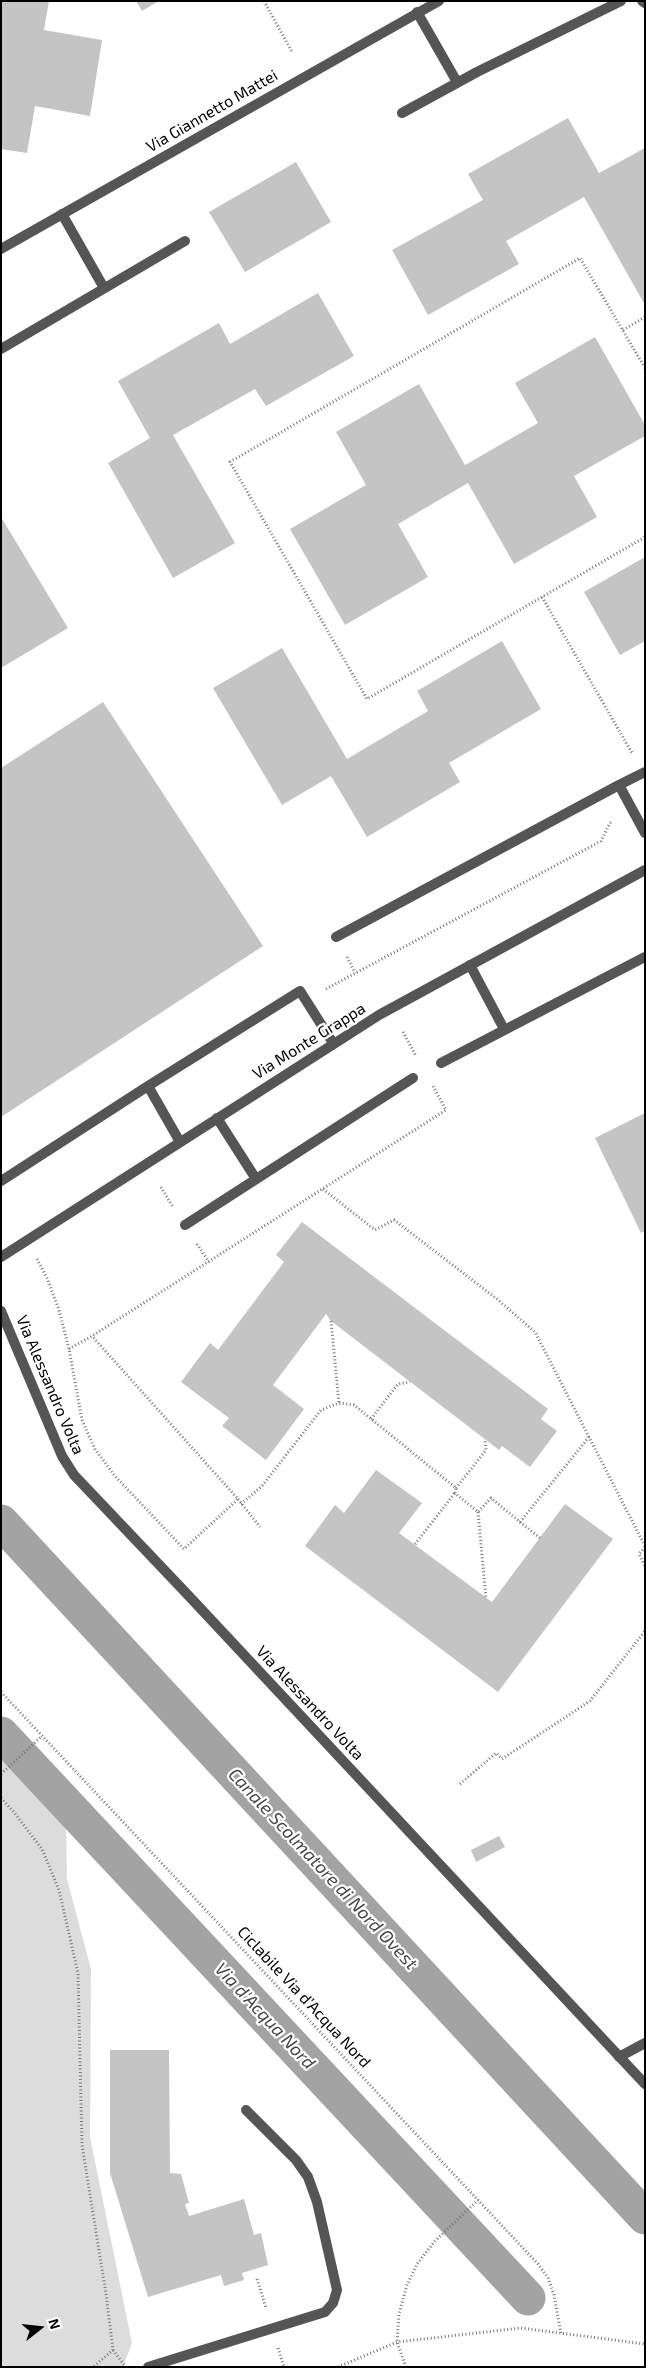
<!DOCTYPE html>
<meta charset="utf-8">
<style>
body{margin:0}
#map{position:relative;width:646px;height:2368px;overflow:hidden;background:#fff;font-family:"Exo 2",sans-serif}
canvas{display:block}
.frame{position:absolute;inset:0;border:2px solid #000;pointer-events:none}
.north{position:absolute;left:15px;top:2303px;width:50px;height:50px;-webkit-text-stroke:4px #fff;paint-order:stroke;rotate:74deg;font-size:14px;font-weight:700;line-height:20px;text-align:center;color:#000}
.north::after{content:'';display:block;margin:auto;width:18px;height:22px;background:#000;clip-path:polygon(50% 0,100% 100%,50% 72%,0 100%)}
</style>
<div id="map">
<canvas width="646" height="2368"></canvas>
<div class="frame"></div>
<div class="north">N</div>
</div>
<script>
const ctx = document.querySelector('canvas').getContext('2d');
ctx.lineJoin = 'round';
function paint(path, color) { ctx.fillStyle = color; ctx.fill(path, 'evenodd'); }
const poly = rows => new Path2D(rows.map(r => 'M' + r).join(''));
function stroke(path, color, width, dash) { ctx.strokeStyle = color; ctx.lineWidth = width; ctx.lineCap = dash ? 'butt' : 'round'; ctx.setLineDash(dash || []); ctx.stroke(path); }
function write(font, color, halo, rows, align = 'center') {
  ctx.font = font + ' "Exo 2",sans-serif'; ctx.lineWidth = 4.5; ctx.setLineDash([]); ctx.textBaseline = 'middle'; ctx.strokeStyle = halo; ctx.fillStyle = color; for (const [text, x, y, turn = 0] of rows) {
    ctx.save(); ctx.translate(x, y); ctx.rotate((+turn || 0) * Math.PI / 180); ctx.textAlign = isNaN(turn) ? turn : align; if (halo) ctx.strokeText(text, 0, 0); ctx.fillText(text, 0, 0); ctx.restore();
  }
}
const green = poly([
 [1,1760,66,1827,67,1879,91,1969,90,2137,132,2343,123,2367,1,2367]
]);
const canal = poly([
 [1,1522,645,2217],
 [1,1734,528,2298]
]);
const building = poly([
 [1,1,49,1,44,30,102,40,90,116,35,106,27,153,1,149],
 [136,1,159,1,142,11],
 [568,118,599,173,645,148,645,305,584,197,506,241,519,264,428,315,392,250,483,200,468,174],
 [296,162,331,222,245,272,209,212],
 [318,293,354,356,266,406,255,389,173,435,235,543,173,578,108,463,150,438,118,381,219,323,230,344],
 [595,337,645,425,645,436,574,476,597,517,514,564,468,483,398,524,428,577,345,625,290,529,366,485,336,432,419,384,465,465,538,423,515,383],
 [1,517,68,628,1,668],
 [645,557,645,641,620,655,584,592],
 [502,641,541,709,449,763,460,782,367,837,331,776,282,805,213,688,282,648,347,759,428,711,417,691],
 [103,702,263,946,1,1117,1,768],
 [645,1113,645,1231,641,1233,595,1138],
 [302,1222,548,1409,541,1419,557,1431,530,1467,502,1446,499,1450,331,1321,326,1314,273,1385,304,1409,266,1460,222,1426,229,1418,181,1382,210,1343,218,1350,284,1262,276,1255],
 [376,1470,422,1503,399,1533,492,1602,565,1504,613,1539,498,1692,305,1546,335,1505,344,1513],
 [499,1836,505,1847,476,1862,471,1850],
 [110,2050,169,2050,170,2173,181,2174,189,2203,185,2204,189,2216,244,2199,254,2235,261,2233,268,2265,242,2273,244,2280,224,2286,221,2275,148,2297,110,2173]
]);
const path = poly([
 [264,1,292,52],
 [623,330,645,317],
 [645,368,580,258,230,462,367,699,645,537],
 [542,597,632,753],
 [347,957,355,973],
 [326,989,601,841,610,823,613,821],
 [403,1032,416,1056],
 [161,1187,173,1207],
 [323,1189,375,1230,394,1220,497,1299,535,1332,645,1546],
 [197,1244,209,1262],
 [37,1259,47,1278,59,1310,69,1349,82,1420,95,1449,114,1475,184,1549,238,1499,92,1336],
 [331,1321,339,1403],
 [69,1349,92,1336,446,1110,433,1086],
 [371,1419,398,1384,410,1382],
 [456,1488,486,1450,485,1439],
 [238,1499,260,1527],
 [241,1504,262,1486,321,1410,339,1403,354,1405,456,1488,455,1493,478,1512,491,1498,520,1522,589,1437],
 [478,1512,486,1598],
 [520,1522,540,1538],
 [415,1544,455,1493],
 [645,1547,639,1554,645,1566],
 [1,1692,538,2264,548,2278,554,2295,561,2334],
 [1,1774,42,1736],
 [460,1784,496,1753,502,1759,590,1701,645,1631],
 [1,1798,13,1811,42,1849,59,1890,78,1973,82,2145,106,2294,113,2350,93,2367],
 [257,2279,266,2308],
 [278,2348,284,2367],
 [113,2350,125,2366],
 [338,2367,397,2342,521,2328,645,2344],
 [406,2367,397,2342,399,2314,407,2285,417,2264,435,2241,478,2200]
]);
const lane = poly([
 [642,1,645,3],
 [417,12,457,82],
 [402,113,477,72,621,1],
 [62,214,104,288],
 [1,349,185,241],
 [645,772,619,785,645,833],
 [336,937,619,785],
 [470,965,504,1029],
 [441,1063,645,957],
 [217,1118,256,1179],
 [180,1142,148,1086,300,991,333,1043],
 [1,1181,148,1086],
 [185,1225,413,1078],
 [619,2057,645,2043],
 [148,2367,325,2312,333,2303,337,2290,317,2202,308,2177,296,2160,246,2110]
]);
const street = poly([
 [1,249,439,1],
 [1,1257,379,1015,645,870],
 [1,1311,62,1456,74,1475,187,1594,645,2084]
]);
const streetNames = [
 ["Via Giannetto Mattei",212,111,-30],
 ["Via Monte Grappa",309,1041,-32],
 ["Via Alessandro Volta",50,1385,67],
 ["Via Alessandro Volta",310,1703,47],
 ["Ciclabile Via d’Acqua Nord",304,1997,47]
];
const waterNames = [
 ["Canale Scolmatore di Nord Ovest",323,1869,47],
 ["Via d'Acqua Nord",265,2016,47]
];
paint(green, '#dcdcdc');
stroke(canal, '#a3a3a3', 35);
paint(building, '#c4c4c4');
stroke(path, '#777', 3, [1, 2.5]);
stroke(lane, '#555', 10);
stroke(street, '#555', 10);
write('16px', '#000', '#fff', streetNames);
write('italic 18px', '#444', '#fff', waterNames);
</script>
